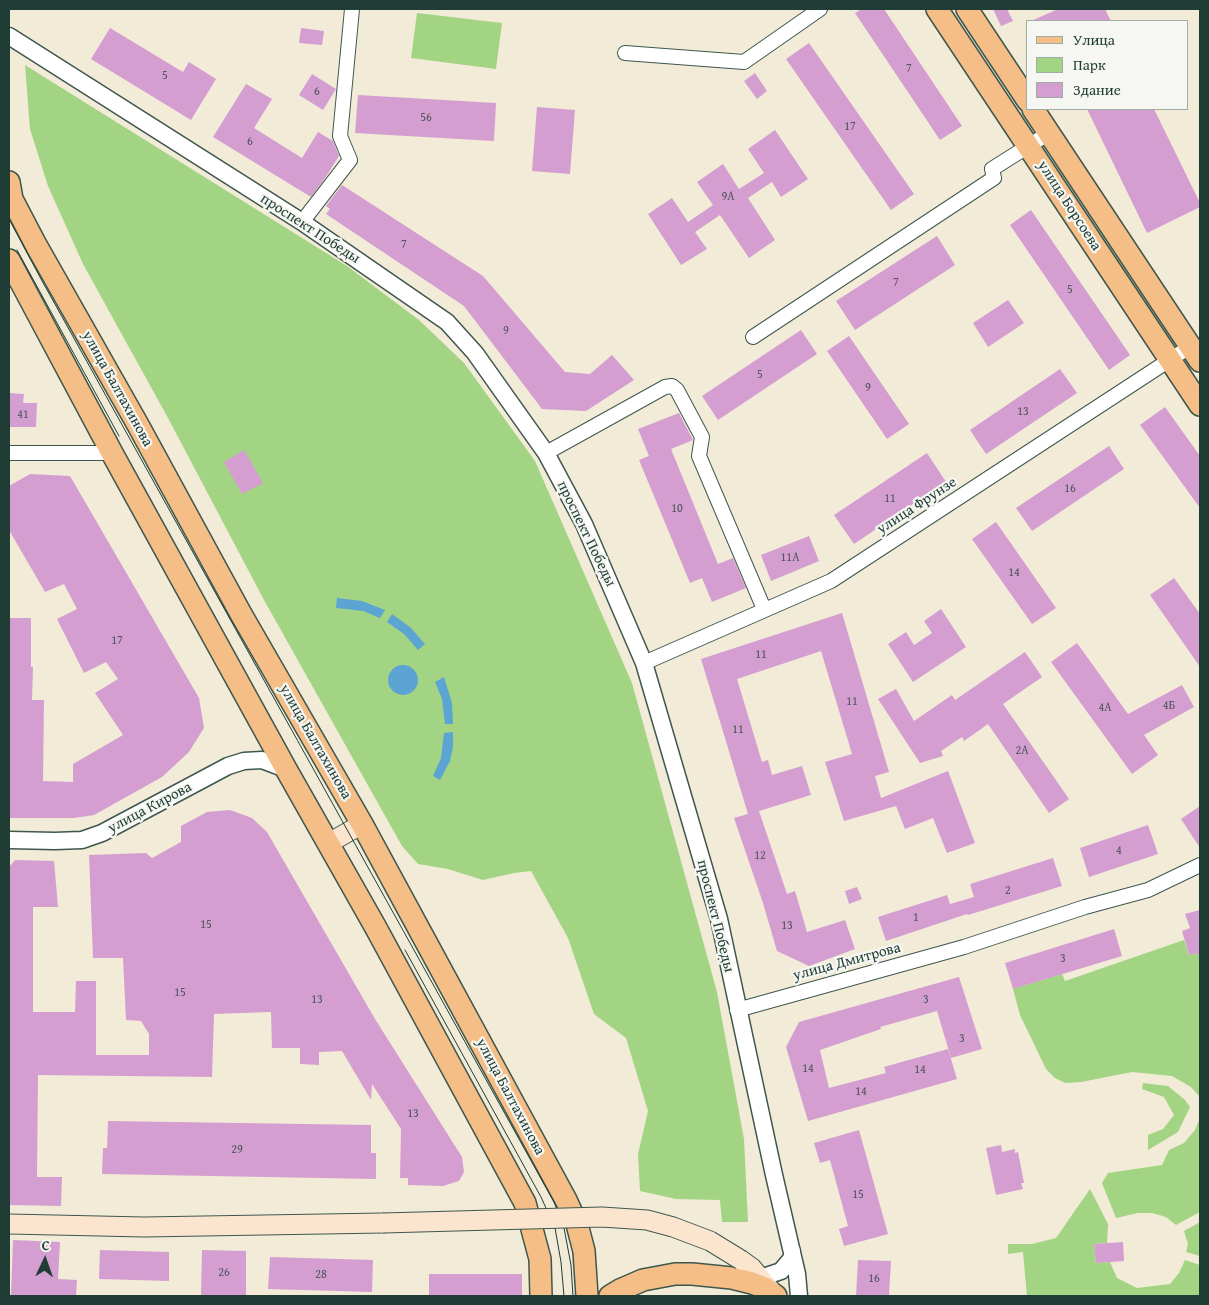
<!DOCTYPE html>
<meta charset="utf-8">
<style>
body{margin:0}
#map{position:relative;width:1209px;height:1305px;overflow:hidden;background:#f1ebd8;font-family:"Gentium Book Plus",serif}
canvas{display:block}
.frame{position:absolute;inset:0;border:10px solid #1f3d34;pointer-events:none}
.legend{position:absolute;left:1026px;top:20px;width:162px;height:90px;box-sizing:border-box;background:#f6f6f2;border:1px solid #a0aca6;margin:0;padding:6px 9px;list-style:none;font-size:15px;color:#1f3d34}
.legend li{display:flex;align-items:center;gap:10px;height:25px}
.legend b{width:25px;border:1px solid #a0aca6}
.north{position:absolute;left:20px;top:1235px;width:50px;height:50px;-webkit-text-stroke:4px #f6f6f2;paint-order:stroke;rotate:3deg;font-size:14px;font-weight:700;line-height:20px;text-align:center;color:#1f3d34}
.north::after{content:'';display:block;margin:auto;width:18px;height:22px;background:#1f3d34;clip-path:polygon(50% 0,100% 100%,50% 72%,0 100%)}
</style>
<div id="map">
<canvas width="1209" height="1305"></canvas>
<div class="frame"></div>
<ul class="legend">
<li><b style="height:6px;background:#f6be87"></b>Улица</li>
<li><b style="height:14px;background:#a3d483"></b>Парк</li>
<li><b style="height:14px;background:#d59ed0"></b>Здание</li>
</ul>
<div class="north">С</div>
</div>
<script>
const ctx = document.querySelector('canvas').getContext('2d');
ctx.lineJoin = 'round';
function paint(path, color) { ctx.fillStyle = color; ctx.fill(path, 'evenodd'); }
const poly = rows => new Path2D(rows.map(r => 'M' + r).join(''));
function stroke(path, color, width, dash) { ctx.strokeStyle = color; ctx.lineWidth = width; ctx.lineCap = dash ? 'butt' : 'round'; ctx.setLineDash(dash || []); ctx.stroke(path); }
function write(font, color, halo, rows, align = 'center') {
  ctx.font = font + ' "Gentium Book Plus",serif'; ctx.lineWidth = 4.5; ctx.setLineDash([]); ctx.textBaseline = 'middle'; ctx.strokeStyle = halo; ctx.fillStyle = color; for (const [text, x, y, turn = 0] of rows) {
    ctx.save(); ctx.translate(x, y); ctx.rotate((+turn || 0) * Math.PI / 180); ctx.textAlign = isNaN(turn) ? turn : align; if (halo) ctx.strokeText(text, 0, 0); ctx.fillText(text, 0, 0); ctx.restore();
  }
}
const green = poly([
 [417,13,502,23,496,69,411,58],
 [25,65,347,266,419,320,464,363,535,461,632,683,717,992,744,1139,748,1222,722,1222,720,1200,676,1199,640,1191,638,1154,648,1111,626,1038,594,1014,568,938,531,871,514,873,483,880,448,869,418,864,402,846,264,600,168,418,83,264,48,186,30,129],
 [1184,940,1189,955,1200,952,1200,1097,1191,1087,1172,1076,1132,1072,1081,1082,1065,1083,1055,1078,1046,1069,1020,1015,1013,989,1062,974,1065,981],
 [1143,1083,1168,1086,1185,1100,1190,1107,1178,1132,1148,1150,1148,1135,1163,1129,1174,1115,1164,1097,1142,1089],
 [1200,1118,1200,1212,1176,1225,1166,1217,1152,1213,1138,1213,1116,1218,1102,1183,1108,1173,1162,1165,1169,1150,1184,1143,1195,1130],
 [1090,1189,1108,1224,1107,1243,1094,1244,1096,1263,1110,1262,1117,1278,1137,1288,1170,1284,1179,1273,1185,1260,1200,1265,1200,1296,1027,1296,1023,1252,1008,1254,1008,1244,1032,1244,1056,1238],
 [1200,1222,1200,1256,1186,1252,1188,1244,1184,1231]
]);
const water = poly([
 [337,598,362,601,385,610,380,618,363,611,336,608],
 [392,614,410,627,425,644,418,650,404,634,387,622],
 '388 680a15 15 0 1 1 30 0a15 15 0 1 1-30 0Z',
 [444,677,452,703,453,724,445,724,442,699,435,682],
 [453,732,453,747,450,761,440,780,433,776,441,758,444,733]
]);
const building = poly([
 [862,9,884,9,962,126,940,140,855,13],
 [993,9,1007,9,1013,21,1001,26],
 [1058,9,1105,9,1111,21,1031,21],
 [110,28,183,72,189,62,216,79,191,120,91,59],
 [301,28,324,31,322,45,299,43],
 [809,43,914,194,891,210,786,59],
 [755,73,767,91,757,99,744,81],
 [312,74,336,89,323,110,299,95],
 [246,84,272,99,254,128,302,158,318,132,333,141,339,156,327,175,311,197,213,137],
 [358,95,496,103,494,141,355,133],
 [537,107,575,110,570,174,532,171],
 [1087,109,1154,109,1200,203,1200,207,1147,233],
 [775,130,808,179,781,197,772,182,748,198,775,240,749,258,720,215,695,232,707,249,681,265,648,214,672,198,688,222,713,205,697,182,723,164,739,189,764,173,748,149],
 [342,185,483,276,565,372,590,374,612,355,634,380,586,411,542,409,464,306,326,214,330,209,326,206],
 [1031,210,1130,355,1109,370,1010,225],
 [937,236,955,265,855,330,836,301],
 [1008,300,1024,323,988,347,973,323],
 [801,330,817,354,718,420,702,396],
 [849,336,909,424,887,439,827,351],
 [1060,369,1077,393,986,454,970,430],
 [9,393,24,394,23,403,37,403,36,427,9,427],
 [1165,407,1200,456,1200,508,1140,425],
 [679,413,693,440,671,449,718,564,733,558,746,588,712,602,702,578,690,583,639,460,649,456,638,429],
 [1109,446,1124,469,1032,531,1016,508],
 [244,450,263,483,242,494,224,462],
 [927,453,946,482,854,544,834,515],
 [30,474,70,476,199,698,204,728,189,752,162,777,94,815,74,818,9,818,9,618,31,618,31,667,33,667,32,700,44,700,43,781,73,782,73,764,123,735,95,693,118,679,106,662,84,673,57,619,77,609,64,584,45,592,9,530,9,486],
 [996,522,1056,608,1032,624,972,539],
 [809,536,819,561,771,581,761,555],
 [1174,578,1200,614,1200,667,1150,595],
 [941,609,966,647,913,682,888,644,906,632,914,645,932,633,924,621],
 [842,613,889,772,875,776,881,798,948,771,975,843,947,853,933,818,905,829,896,806,844,821,825,762,852,754,821,651,737,679,762,762,768,760,772,775,802,766,811,795,759,811,787,894,795,891,807,932,845,920,855,949,809,966,777,951,763,903,734,818,748,814,701,659],
 [1077,643,1128,714,1182,685,1194,707,1144,735,1158,755,1132,774,1051,662],
 [1025,652,1042,677,1003,704,1069,799,1049,813,988,724,964,741,962,737,941,751,943,756,920,763,878,699,896,689,914,721,952,695,955,700],
 [1200,806,1200,848,1181,819],
 [230,810,252,818,267,832,375,1019,462,1157,464,1172,459,1181,443,1186,408,1185,408,1178,400,1178,401,1129,372,1084,371,1100,342,1051,319,1052,319,1065,300,1064,300,1048,272,1048,271,1012,214,1014,212,1077,38,1075,37,1177,62,1177,61,1206,9,1205,9,867,15,860,54,861,58,907,33,907,33,1012,75,1012,76,981,96,981,96,1055,149,1055,149,1034,141,1021,126,1020,123,958,93,958,89,855,146,853,152,858,181,842,181,826,207,812],
 [1148,825,1158,854,1089,877,1080,848],
 [1053,858,1062,886,968,915,967,914,886,941,878,917,947,895,950,904,974,897,970,884],
 [857,887,862,899,849,904,845,891],
 [1200,910,1200,954,1197,955,1197,953,1189,955,1182,931,1190,928,1185,914],
 [1114,929,1122,956,1013,989,1005,963],
 [959,977,982,1049,951,1058,937,1011,880,1027,881,1029,820,1050,829,1088,886,1073,884,1067,948,1049,957,1079,808,1121,786,1047,799,1022],
 [108,1121,371,1125,371,1153,376,1153,376,1179,102,1174,103,1148,107,1148],
 [859,1130,888,1234,844,1246,839,1229,848,1226,830,1160,820,1163,814,1143],
 [1001,1145,1002,1152,1015,1149,1015,1153,1018,1152,1024,1183,1021,1183,1023,1189,996,1195,986,1148],
 [13,1240,60,1242,58,1279,77,1280,76,1296,11,1296],
 [1123,1242,1124,1261,1096,1263,1094,1244],
 [100,1250,169,1252,169,1281,99,1279],
 [202,1250,246,1251,246,1296,201,1296],
 [270,1257,373,1260,372,1292,268,1289],
 [858,1260,891,1261,889,1296,856,1296],
 [429,1274,522,1274,522,1296,429,1296]
]);
const minor = poly([
 [625,53,744,62,820,9],
 [302,222,350,160,340,136,352,9],
 [753,337,994,178,992,169,1049,133],
 [9,453,112,453],
 [546,453,665,387,672,386,677,390,702,437,699,456,764,609],
 [644,663,831,581,1191,346],
 [737,1010,964,947,1085,907,1148,890,1200,865]
]);
const tertiary = poly([
 [9,36,302,222,447,322,475,353,546,453,584,524,644,663,719,919,774,1175,797,1274,799,1296],
 [9,840,55,841,82,840,102,833,228,766,244,761,262,760,286,769],
 [749,1279,760,1278,781,1271,792,1258,792,1251]
]);
const secondary = poly([
 [329,843,362,824],
 [9,1224,144,1227,383,1223],
 [741,1260,752,1268,773,1293]
]);
const primary = poly([
 [937,9,1200,405],
 [967,9,1028,101],
 [1033,109,1200,361],
 [9,182,12,199,36,245,138,425,241,614,362,824,566,1200,577,1224,584,1251,587,1296],
 [9,260,112,453,286,769,376,928,525,1203,540,1259,541,1296],
 [610,1296,620,1290,643,1280,675,1274,692,1274,732,1278,752,1283,765,1288,776,1296]
]);
const tram = poly([
 [9,219,41,279,554,1202,564,1228,571,1265,573,1296],
 [17,250,119,436],
 [405,950,541,1197,555,1228,561,1262,564,1296]
]);
const secondaryBridge = poly([
 [383,1223,602,1217,647,1220,673,1227,710,1241,741,1260]
]);
const numberNames = [
 ["7",909,69],
 ["5",165,76],
 ["6",317,92],
 ["56",426,118],
 ["17",850,127],
 ["6",250,142],
 ["9А",728,197],
 ["7",404,245],
 ["7",896,283],
 ["5",1070,290],
 ["9",506,331],
 ["5",760,375],
 ["9",868,388],
 ["13",1023,412],
 ["41",23,415],
 ["16",1070,489],
 ["11",890,499],
 ["10",677,509],
 ["11А",790,558],
 ["14",1014,573],
 ["17",117,641],
 ["11",761,655],
 ["11",852,702],
 ["4Б",1169,706],
 ["4А",1105,708],
 ["11",738,730],
 ["2А",1022,751],
 ["4",1119,851],
 ["12",760,856],
 ["2",1008,891],
 ["1",916,918],
 ["15",206,925],
 ["13",787,926],
 ["3",1063,959],
 ["15",180,993],
 ["13",317,1000],
 ["3",926,1000],
 ["3",962,1039],
 ["14",808,1069],
 ["14",920,1070],
 ["14",861,1092],
 ["13",413,1114],
 ["29",237,1150],
 ["15",858,1195],
 ["26",224,1273],
 ["28",321,1275],
 ["16",874,1279]
];
const streetNames = [
 ["улица Борсоева",1069,206,57],
 ["проспект Победы",310,229,33],
 ["улица Балтахинова",117,389,61],
 ["улица Фрунзе",917,506,-33],
 ["проспект Победы",586,534,64],
 ["улица Балтахинова",315,742,60],
 ["улица Кирова",150,808,-28],
 ["проспект Победы",715,916,76],
 ["улица Дмитрова",847,962,-15],
 ["улица Балтахинова",510,1097,62]
];
paint(green, '#a3d483');
paint(water, '#5ca5d3');
paint(building, '#d59ed0');
stroke(minor, '#3e574d', 16);
stroke(tertiary, '#3e574d', 19);
stroke(secondary, '#3e574d', 21);
stroke(primary, '#3e574d', 24);
stroke(minor, '#fff', 14);
stroke(tertiary, '#fff', 16);
stroke(secondary, '#fbe5cf', 19);
stroke(primary, '#f6be87', 21);
stroke(tram, '#1f3d34', 1);
stroke(secondaryBridge, '#3e574d', 21, []);
stroke(secondaryBridge, '#fbe5cf', 19);
write('12px', '#4c555b', null, numberNames);
write('15px', '#1f3d34', '#f6f6f2', streetNames);
</script>
